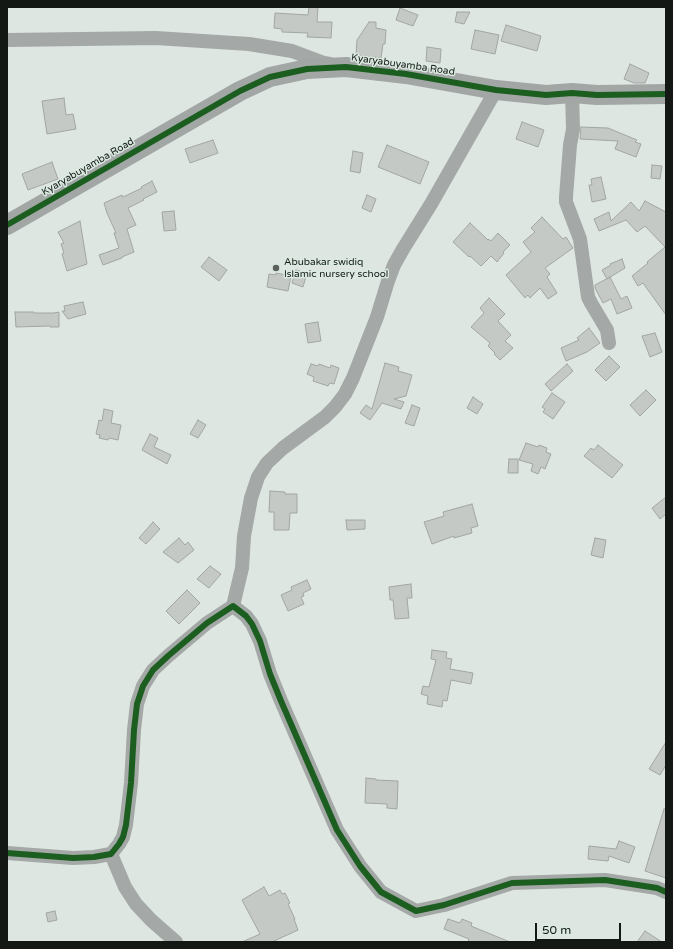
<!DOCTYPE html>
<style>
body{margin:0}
#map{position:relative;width:673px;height:949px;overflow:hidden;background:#dee6e2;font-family:"Varela Round",sans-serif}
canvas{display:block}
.frame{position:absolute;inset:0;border:8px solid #131815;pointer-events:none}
.scale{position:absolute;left:535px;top:923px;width:86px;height:18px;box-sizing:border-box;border:2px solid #131815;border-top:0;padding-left:5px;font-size:12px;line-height:14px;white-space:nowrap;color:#131815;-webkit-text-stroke:3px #dbeae1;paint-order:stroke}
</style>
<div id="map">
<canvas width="673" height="949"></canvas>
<div class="frame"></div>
<div class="scale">50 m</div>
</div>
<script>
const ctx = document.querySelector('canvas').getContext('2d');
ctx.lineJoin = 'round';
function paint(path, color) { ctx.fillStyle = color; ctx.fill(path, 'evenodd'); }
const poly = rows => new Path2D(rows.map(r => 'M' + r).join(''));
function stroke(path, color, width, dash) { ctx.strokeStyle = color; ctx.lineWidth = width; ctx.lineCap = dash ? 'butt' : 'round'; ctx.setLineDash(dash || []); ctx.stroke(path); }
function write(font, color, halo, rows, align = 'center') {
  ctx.font = font + ' "Varela Round",sans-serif'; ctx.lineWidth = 3; ctx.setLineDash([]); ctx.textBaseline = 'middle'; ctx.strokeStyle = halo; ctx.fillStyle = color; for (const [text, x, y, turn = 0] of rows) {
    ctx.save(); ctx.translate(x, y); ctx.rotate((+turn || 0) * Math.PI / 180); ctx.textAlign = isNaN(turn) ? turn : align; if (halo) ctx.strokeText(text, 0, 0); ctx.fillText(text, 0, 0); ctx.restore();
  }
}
const building = poly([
 [309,7,318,7,317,22,332,22,331,38,307,37,308,33,282,32,282,29,274,28,275,13,308,15,309,7],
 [400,8,418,15,413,26,396,20,400,8],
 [457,12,470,12,464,24,455,22,457,12],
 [369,22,376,22,376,28,386,30,385,44,383,44,381,58,356,55,357,40,369,22],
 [506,25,541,36,537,51,501,41,506,25],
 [475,30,499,35,495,54,471,49,475,30],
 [427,47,441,49,440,63,426,61,427,47],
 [630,64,649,73,645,83,634,83,624,79,630,64],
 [64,98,66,115,73,114,76,129,47,134,42,101,64,98],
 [522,122,544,130,538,147,516,139,522,122],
 [581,127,608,128,637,140,635,142,641,144,636,157,615,149,618,141,580,139,581,127],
 [213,140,218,153,190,163,185,149,213,140],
 [387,145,429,162,420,184,378,167,387,145],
 [353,151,363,153,360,173,350,171,353,151],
 [52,162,58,179,28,190,22,174,52,162],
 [652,165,662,166,660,179,651,178,652,165],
 [601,177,606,199,592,202,589,185,592,185,591,179,601,177],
 [152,181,157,192,143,199,144,200,128,208,136,225,127,229,134,252,122,257,122,258,103,265,99,255,119,248,114,233,116,233,107,213,104,203,122,195,123,197,142,188,141,187,152,181],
 [367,195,376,199,371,212,362,208,367,195],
 [645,201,666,212,666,315,643,283,638,286,632,276,648,263,647,262,665,247,645,226,637,232,626,220,599,231,594,219,609,212,611,221,631,202,639,211,645,201],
 [174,211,176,230,164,231,162,212,174,211],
 [542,217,563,239,566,237,573,248,545,268,550,274,547,277,557,293,548,299,540,288,530,298,528,295,525,298,506,275,531,252,523,242,535,232,531,228,542,217],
 [80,221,87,264,67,271,62,254,64,253,61,244,64,243,58,232,80,221],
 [470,223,488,240,488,239,491,241,498,233,510,245,503,252,504,253,497,262,491,256,481,266,470,256,469,257,453,242,470,223],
 [209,257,227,270,219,281,201,267,209,257],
 [622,259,625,268,607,279,602,270,611,265,610,264,622,259],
 [296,270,307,273,303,287,292,283,296,270],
 [276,273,291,276,288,291,267,287,269,274,276,275,276,273],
 [610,277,621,299,627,296,632,308,617,314,611,299,603,303,595,288,595,285,610,277],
 [489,298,505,314,498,321,511,335,505,341,513,348,500,360,494,354,495,353,488,346,490,343,471,327,484,313,480,308,489,298],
 [83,302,86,314,68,319,62,311,65,311,64,306,83,302],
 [15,312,34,312,34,313,54,313,59,312,59,327,50,327,50,326,16,327,15,312],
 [318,322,321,341,308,343,305,324,318,322],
 [589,328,600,343,587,352,566,361,561,348,579,340,577,338,589,328],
 [655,333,662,352,650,357,642,336,655,333],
 [609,356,620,367,606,381,595,370,609,356],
 [385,363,399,367,398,371,412,375,406,396,394,399,404,402,401,409,382,403,370,420,360,413,366,405,372,409,385,363],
 [311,364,318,366,319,364,330,368,331,365,339,368,334,384,330,383,328,386,313,381,314,377,307,374,311,364],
 [567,364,573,371,551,391,545,384,567,364],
 [646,390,656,400,640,416,630,405,646,390],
 [552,393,565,402,553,419,543,412,545,409,542,407,552,393],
 [473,397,483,404,477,414,467,408,473,397],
 [412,405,420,408,414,426,405,423,412,405],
 [104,409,113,411,111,423,121,425,118,440,109,438,108,440,99,438,100,435,96,434,99,420,102,421,104,409],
 [198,420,206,425,198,438,190,434,198,420],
 [150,434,158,438,154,447,171,455,167,464,142,450,150,434],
 [526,443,538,447,539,445,547,448,546,452,551,454,545,469,541,467,538,474,531,471,533,464,519,460,526,443],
 [598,445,623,465,612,478,584,456,591,448,594,450,598,445],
 [509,459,518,459,518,473,508,473,509,459],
 [270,491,285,492,285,494,297,494,297,513,290,513,289,530,274,530,274,512,269,512,270,491],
 [666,497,666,514,660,519,652,508,666,497],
 [472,504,478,526,471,528,472,533,454,538,454,536,432,544,424,522,444,516,443,512,472,504],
 [346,520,365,520,365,529,347,530,346,520],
 [153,522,160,529,146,544,139,538,153,522],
 [179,538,185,545,188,542,194,550,178,563,163,552,179,538],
 [595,538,606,540,603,558,591,555,595,538],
 [210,566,221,574,209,588,197,579,210,566],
 [307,580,311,589,303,593,304,596,301,597,304,604,288,611,281,595,292,590,291,587,307,580],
 [411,584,412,598,407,598,409,618,395,619,393,600,390,600,389,587,411,584],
 [187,590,200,603,179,624,166,611,187,590],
 [432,650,447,652,446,658,452,659,450,669,473,673,471,684,451,680,447,701,443,700,442,707,427,704,428,696,421,694,423,686,429,687,436,660,431,659,432,650],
 [666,742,666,765,660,775,649,769,666,742],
 [366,778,376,779,376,780,398,781,397,809,387,808,387,804,365,803,366,778],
 [664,809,666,809,666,878,645,871,664,809],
 [619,841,635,847,629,863,609,856,608,861,588,859,589,846,616,849,619,841],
 [264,887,269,896,280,890,282,894,285,893,290,903,288,904,295,919,294,919,298,930,272,942,242,942,260,934,242,900,264,887],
 [55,911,57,920,48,922,46,913,55,911],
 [448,919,460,923,462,919,472,923,471,926,510,942,468,942,469,939,444,929,448,919],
 [645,931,662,942,637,942,645,931]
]);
const street = poly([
 [7,40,156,38,249,44,292,51,324,63,330,64],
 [572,93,573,129,570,145,566,197,566,202,580,239,588,297,591,303,607,330,609,343],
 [233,606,242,568,244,536,251,498,258,477,267,463,283,448,325,417,335,407,345,394,353,378,377,317,388,281,394,265,403,249,431,204,496,90],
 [7,853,73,858,94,857,111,854,119,844,123,837,126,825,131,783,134,730,137,704,143,686,153,670,168,656,207,623,233,606,246,616,252,624,260,641,270,674,281,701,337,830,360,866,381,892,416,911,444,905,512,883,605,880,657,888,666,892],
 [111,854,125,887,136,904,151,920,176,942]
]);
const secondary = poly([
 [7,225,240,91,270,77,307,69,346,67,406,74,496,90,546,95,572,93,597,95,666,94]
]);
const cycleway = poly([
 [7,225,240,91,270,77,307,69,346,67,406,74,496,90,546,95,572,93,597,95,666,94],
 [7,853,73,858,94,857,111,854,119,844,123,837,126,825,131,783,134,730,137,704,143,686,153,670,168,656,207,623,233,606,246,616,252,624,260,641,270,674,281,701,337,830,360,866,381,892,416,911,444,905,512,883,605,880,657,888,666,892]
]);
const markers = [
 [276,268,4,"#5a605d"]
];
const streetNames = [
 ["Kyaryabuyamba Road",403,65,8],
 ["Kyaryabuyamba Road",88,167,-30]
];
const poiNames = [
 ["Abubakar swidiq",284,262],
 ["Islamic nursery school",284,274]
];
paint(building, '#c5c9c5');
stroke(building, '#a2a6a2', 1);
stroke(street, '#a4a8a6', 14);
stroke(secondary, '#a2a7a6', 20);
stroke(cycleway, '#1b5e20', 6);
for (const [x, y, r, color] of markers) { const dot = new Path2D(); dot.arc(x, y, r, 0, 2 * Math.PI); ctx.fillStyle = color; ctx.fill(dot); stroke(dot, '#dbeae1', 1.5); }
write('10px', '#131815', '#dbeae1', streetNames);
write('10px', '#131815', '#dbeae1', poiNames, 'left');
</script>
